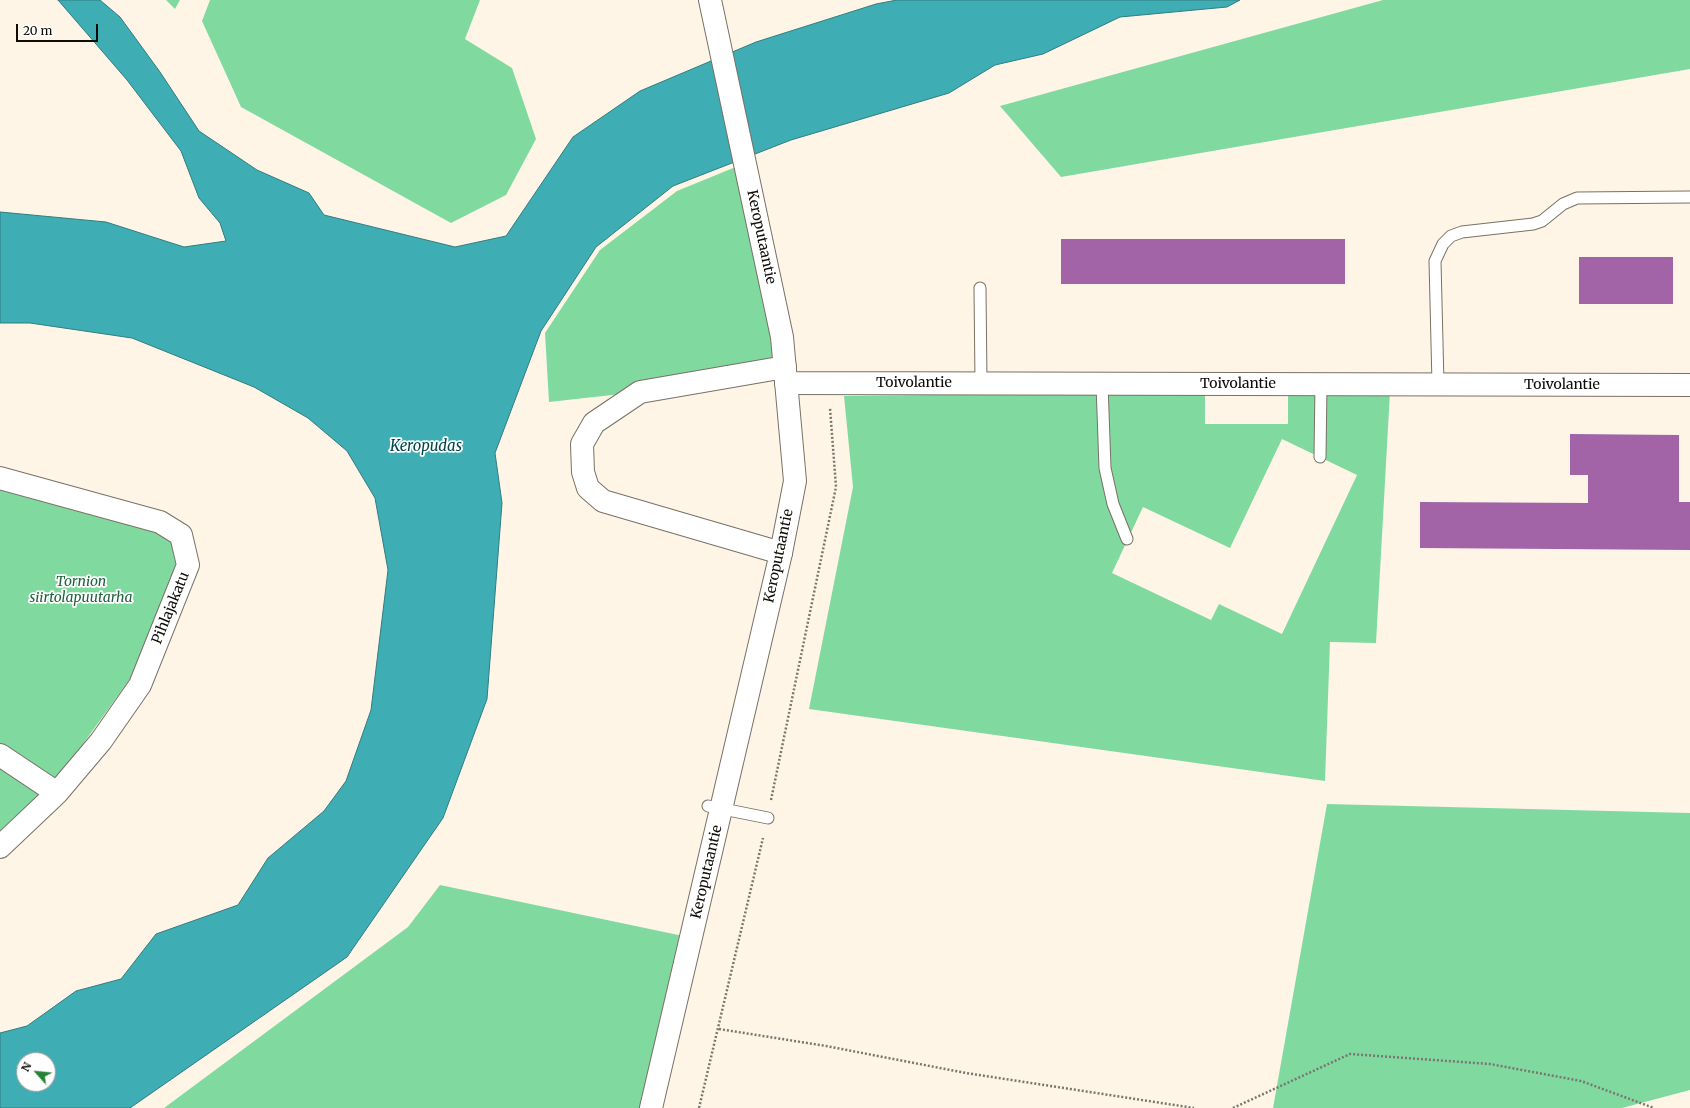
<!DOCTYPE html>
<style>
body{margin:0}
#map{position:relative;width:1690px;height:1108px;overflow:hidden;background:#fef5e7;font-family:Merriweather,serif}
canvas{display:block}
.north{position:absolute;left:16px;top:1052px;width:40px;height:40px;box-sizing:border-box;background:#fff;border:1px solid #9f9e9c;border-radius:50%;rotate:297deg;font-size:11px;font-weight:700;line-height:16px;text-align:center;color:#0f0c08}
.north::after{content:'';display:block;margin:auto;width:14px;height:18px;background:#268335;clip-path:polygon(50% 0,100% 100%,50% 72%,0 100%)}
.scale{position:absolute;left:16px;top:24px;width:82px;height:18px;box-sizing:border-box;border:2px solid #0f0c08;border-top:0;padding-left:5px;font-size:12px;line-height:14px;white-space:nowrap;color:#0f0c08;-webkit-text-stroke:3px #fff;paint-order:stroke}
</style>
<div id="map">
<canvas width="1690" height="1108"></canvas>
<div class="north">N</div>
<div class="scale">20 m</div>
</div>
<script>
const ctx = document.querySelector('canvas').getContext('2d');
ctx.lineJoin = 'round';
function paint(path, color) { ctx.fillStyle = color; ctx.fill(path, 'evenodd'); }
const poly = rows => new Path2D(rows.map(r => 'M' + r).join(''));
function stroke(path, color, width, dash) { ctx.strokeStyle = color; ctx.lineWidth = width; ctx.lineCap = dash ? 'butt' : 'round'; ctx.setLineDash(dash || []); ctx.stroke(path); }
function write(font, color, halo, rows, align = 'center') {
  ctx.font = font + ' Merriweather,serif'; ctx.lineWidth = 3.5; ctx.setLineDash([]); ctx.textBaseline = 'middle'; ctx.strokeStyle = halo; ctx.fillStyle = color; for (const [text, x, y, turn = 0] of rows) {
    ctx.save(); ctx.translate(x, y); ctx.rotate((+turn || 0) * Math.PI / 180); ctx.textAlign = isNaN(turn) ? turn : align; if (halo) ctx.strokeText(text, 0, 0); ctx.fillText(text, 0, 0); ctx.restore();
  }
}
const green = poly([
 [166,0,180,0,175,9],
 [210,0,480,0,465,39,512,68,536,139,506,195,451,223,241,107,202,21],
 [1383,0,1690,0,1690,69,1061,177,1000,106],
 [738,166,772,339,774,377,549,402,545,333,600,250,677,191],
 [1288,391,1390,392,1376,643,1330,642,1325,781,809,709,853,487,844,396,1205,392,1205,424,1288,424],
 [1282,439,1357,475,1282,634,1219,604,1211,620,1112,573,1143,507,1230,548],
 [0,486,156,528,171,542,176,566,130,679,59,777,0,834],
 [1327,804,1690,813,1690,1090,1622,1108,1273,1108],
 [440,885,688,937,644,1108,164,1108,408,927]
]);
const water = poly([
 [58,0,100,0,120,17,160,72,199,131,257,170,309,193,324,215,455,247,506,236,573,137,640,91,756,42,876,4,897,0,1240,0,1227,7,1120,17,1043,54,995,65,949,93,791,140,673,186,596,247,541,331,495,453,502,503,487,699,443,818,347,957,130,1108,0,1108,0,1033,27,1026,76,991,121,979,156,934,238,905,268,858,324,811,346,781,371,710,388,570,375,498,347,451,308,418,254,387,132,338,30,323,0,323,0,212,106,222,184,247,226,241,220,223,199,198,181,151,127,80,58,0],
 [24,1060,48,1060,48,1084,24,1084,24,1060]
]);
const building = poly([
 [1061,239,1345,239,1345,284,1061,284],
 [1579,257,1673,257,1673,304,1579,304],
 [1570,434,1679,435,1679,502,1690,502,1690,550,1420,548,1420,502,1588,503,1588,475,1570,475]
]);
const path = poly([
 [771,800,836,487,830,408],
 [719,1029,826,1046,966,1073,1194,1108],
 [699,1108,763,838],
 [1233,1108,1350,1054,1490,1064,1581,1081,1654,1108]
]);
const lane = poly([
 [980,288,981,383],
 [1102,384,1105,468,1113,504,1127,539],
 [1438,384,1435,261,1443,244,1451,236,1462,232,1533,224,1542,221,1563,204,1577,198,1690,197],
 [1320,457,1321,384],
 [708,806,768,818]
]);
const street = poly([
 [786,383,1690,385],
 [0,478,160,522,181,535,188,565,140,685,101,741,57,793,0,847],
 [781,553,603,501,588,488,583,472,582,444,594,423,640,392,785,367],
 [0,755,57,793]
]);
const secondary = poly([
 [651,1108,781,553,795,481,782,337,710,0]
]);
const streetNames = [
 ["Keroputaantie",761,237,78],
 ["Toivolantie",914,383],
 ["Toivolantie",1238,384],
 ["Toivolantie",1562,385],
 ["Keroputaantie",779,556,-78],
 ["Pihlajakatu",171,608,-68],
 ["Keroputaantie",707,872,-77]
];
const parkNames = [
 ["Tornion",81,582],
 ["siirtolapuutarha",81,598]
];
const waterNames = [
 ["Keropudas",426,447]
];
paint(green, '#80daa0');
paint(water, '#3eadb4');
stroke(water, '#307d80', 1);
paint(building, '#a363a7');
stroke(lane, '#797165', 13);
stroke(street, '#797165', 24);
stroke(secondary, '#797165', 24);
stroke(path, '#7b766d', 2.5, [2, 2]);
stroke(lane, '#fff', 11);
stroke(street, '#fff', 22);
stroke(secondary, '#fff', 22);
write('14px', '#0f0c08', '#fff', streetNames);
write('italic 14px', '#20623c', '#fff', parkNames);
write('italic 15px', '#00454a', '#fff', waterNames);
</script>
